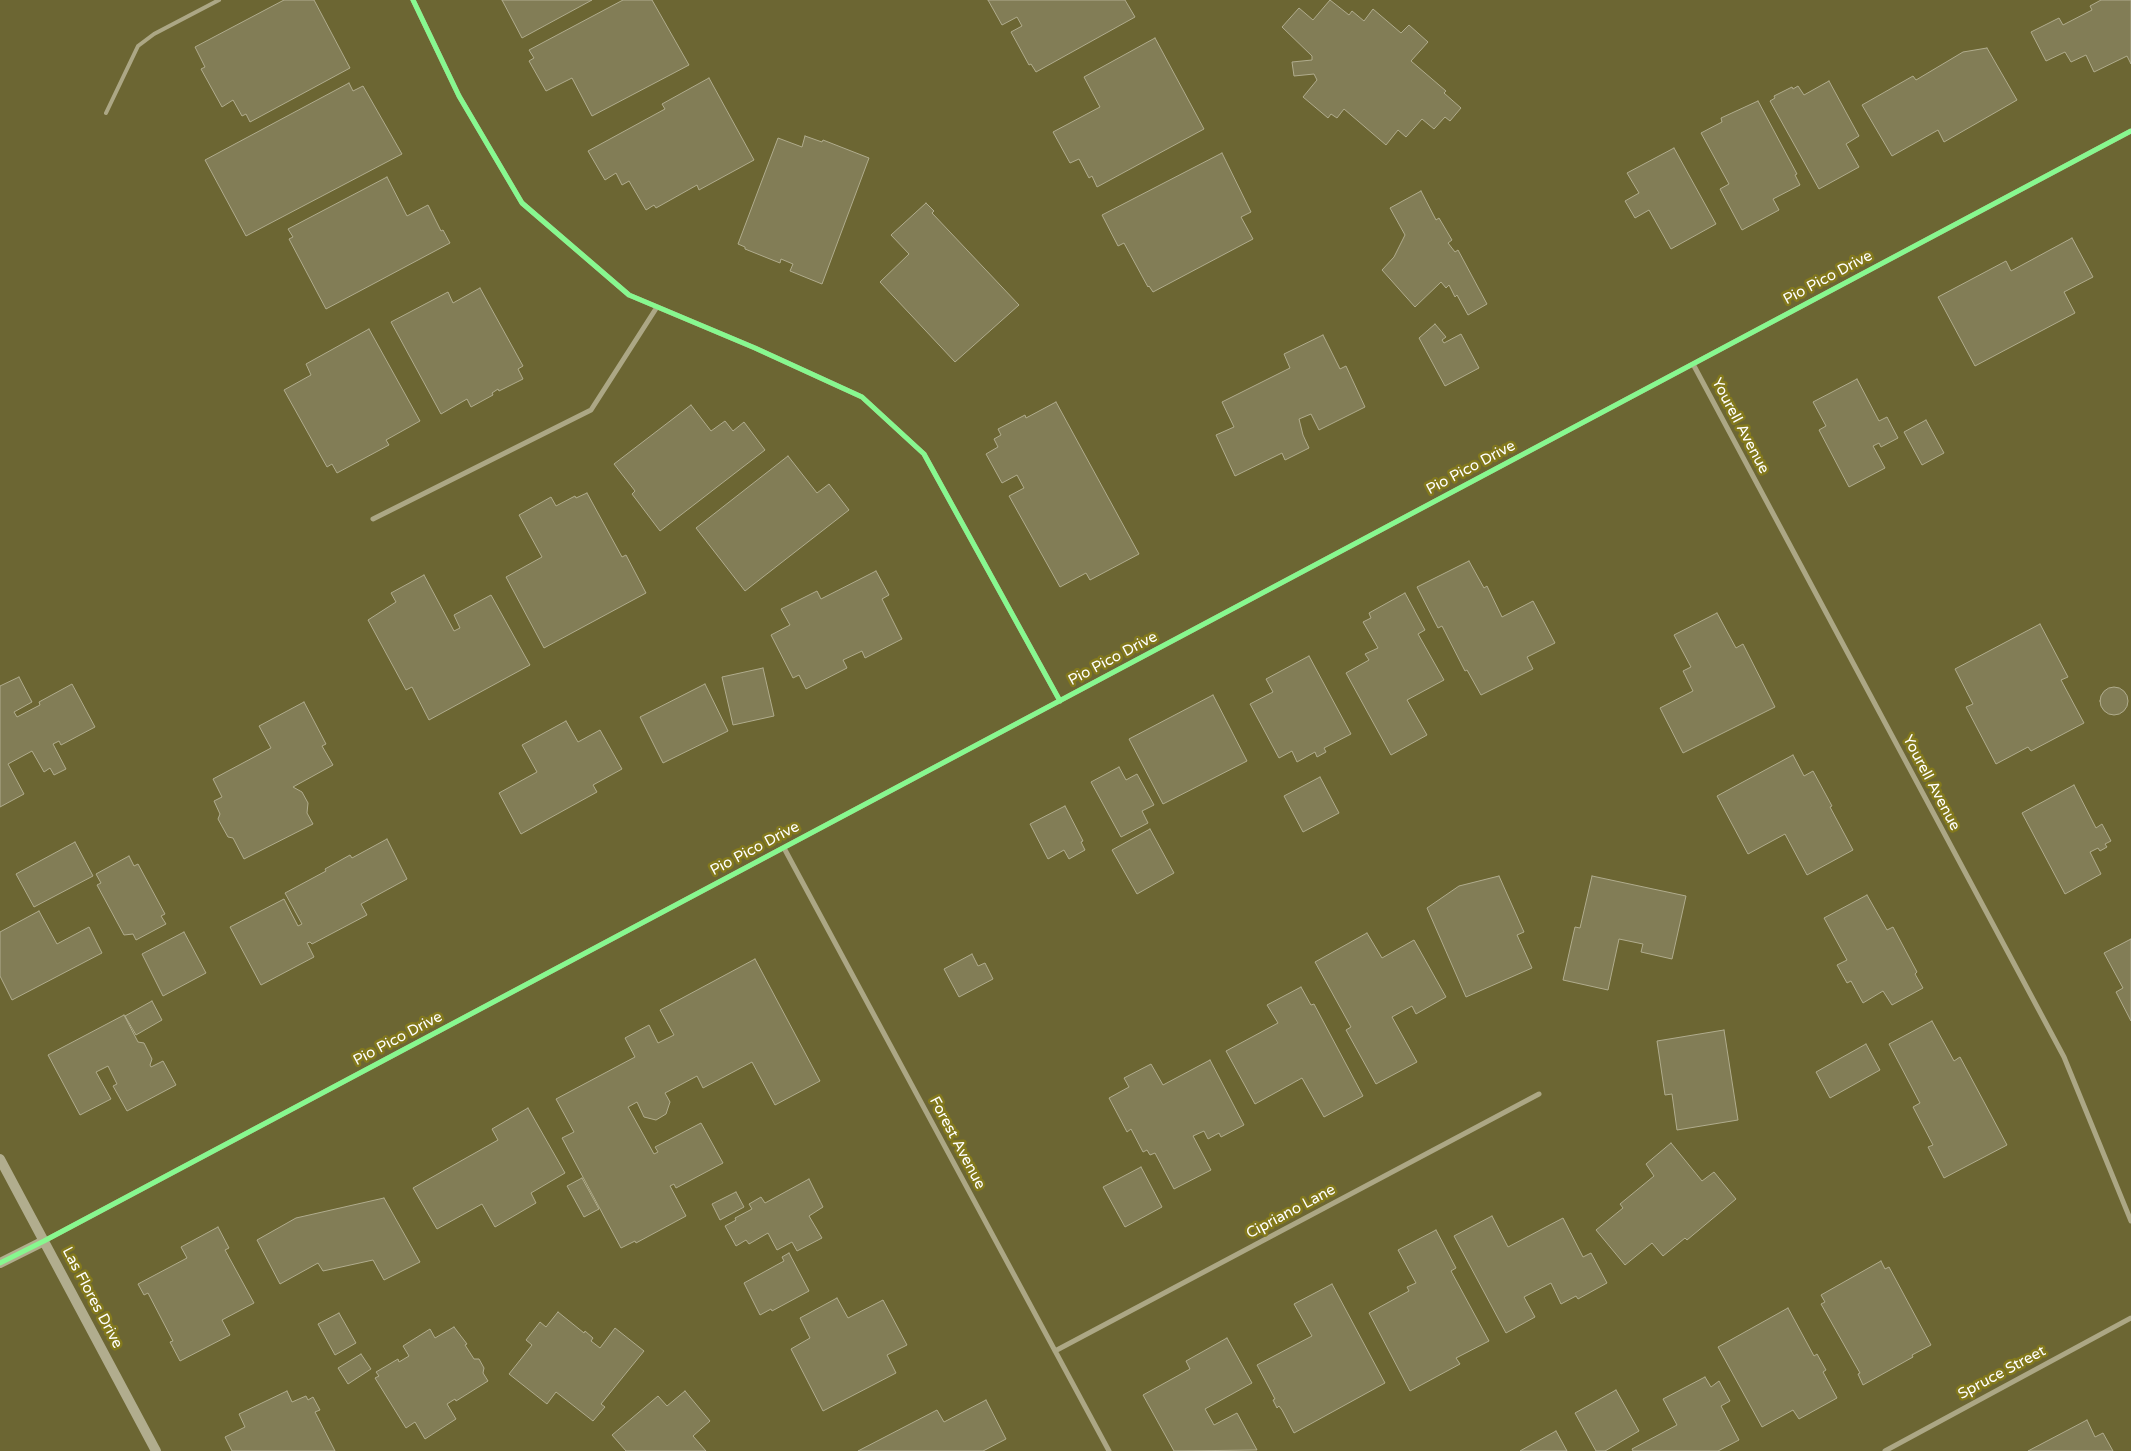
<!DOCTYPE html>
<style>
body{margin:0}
canvas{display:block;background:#6c6633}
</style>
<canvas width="2131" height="1451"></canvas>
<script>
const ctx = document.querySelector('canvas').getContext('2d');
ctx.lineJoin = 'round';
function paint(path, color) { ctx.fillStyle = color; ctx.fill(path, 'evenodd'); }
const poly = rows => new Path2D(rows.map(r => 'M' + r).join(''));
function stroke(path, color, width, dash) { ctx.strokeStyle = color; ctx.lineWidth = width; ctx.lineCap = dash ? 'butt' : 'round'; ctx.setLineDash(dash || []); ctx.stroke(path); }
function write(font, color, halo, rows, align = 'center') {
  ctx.font = font + ' "Varela Round",sans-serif'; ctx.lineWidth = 5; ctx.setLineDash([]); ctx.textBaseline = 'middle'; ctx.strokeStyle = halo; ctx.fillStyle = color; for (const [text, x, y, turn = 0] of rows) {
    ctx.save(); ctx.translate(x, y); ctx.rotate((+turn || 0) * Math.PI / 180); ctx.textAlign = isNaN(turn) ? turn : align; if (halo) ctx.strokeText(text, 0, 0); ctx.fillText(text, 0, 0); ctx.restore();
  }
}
const building = poly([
 [284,0,314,0,350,68,250,122,246,114,242,116,233,100,222,107,201,69,205,67,195,47,284,0],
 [502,0,592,0,522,38,502,0],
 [623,0,652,0,689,65,592,116,572,78,546,91,529,61,534,58,529,50,623,0],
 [988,0,1125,0,1135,17,1036,72,1031,64,1029,65,1011,32,1022,26,1017,17,1002,25,988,0],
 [1330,0,1349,15,1352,11,1364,21,1373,9,1401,33,1409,25,1428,42,1411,61,1446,91,1444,93,1461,108,1450,121,1445,117,1434,129,1422,119,1406,137,1398,130,1386,145,1344,109,1337,118,1331,114,1328,118,1303,97,1317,80,1314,74,1294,76,1292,62,1312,60,1312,56,1282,27,1299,8,1313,20,1330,0],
 [2101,0,2131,0,2131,64,2127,56,2094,72,2086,55,2071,62,2065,52,2046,61,2031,32,2059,18,2063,25,2092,10,2090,6,2101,0],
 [1155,38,1204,129,1097,187,1092,176,1089,178,1079,159,1070,163,1053,132,1100,107,1084,77,1155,38],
 [1987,48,2017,100,1944,142,1938,130,1892,156,1862,105,1913,76,1916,80,1963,52,1987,48],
 [709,78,754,160,699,190,697,185,656,208,654,205,646,210,629,181,622,185,616,173,605,180,588,151,665,109,662,104,709,78],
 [1829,81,1859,136,1846,144,1859,167,1819,189,1770,101,1775,98,1774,96,1792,87,1793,89,1798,86,1804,95,1829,81],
 [349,83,353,91,363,86,402,154,246,236,205,160,349,83],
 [1758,101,1797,174,1795,175,1800,185,1773,199,1779,210,1742,230,1720,189,1729,184,1701,133,1722,122,1721,118,1758,101],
 [805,136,822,142,823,140,869,158,822,284,790,271,793,264,781,259,780,263,745,249,745,247,738,244,778,138,802,147,805,136],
 [1674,148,1716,224,1671,249,1649,210,1635,218,1625,201,1639,193,1627,173,1674,148],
 [1222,153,1251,212,1241,217,1253,239,1153,292,1149,286,1148,287,1124,243,1118,246,1102,215,1222,153],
 [387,177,407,216,428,205,441,231,443,230,450,243,326,309,289,239,293,237,288,229,387,177],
 [1421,191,1436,220,1439,218,1452,240,1448,243,1455,252,1458,250,1487,304,1468,315,1457,295,1455,297,1449,285,1446,288,1441,282,1415,307,1382,270,1394,257,1405,235,1390,208,1421,191],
 [926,203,934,211,932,213,1019,305,955,362,880,282,909,254,891,235,926,203],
 [2072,238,2093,277,2064,292,2075,313,1975,366,1938,297,2006,261,2011,271,2072,238],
 [480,288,523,366,518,369,523,379,499,391,498,389,492,393,493,395,471,407,467,399,441,414,391,322,448,292,453,303,480,288],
 [1435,324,1446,337,1442,340,1444,343,1461,334,1479,368,1445,386,1419,338,1435,324],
 [369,329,420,421,386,440,389,445,337,473,332,464,327,467,284,390,311,375,306,364,369,329],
 [1323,335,1340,369,1346,366,1365,407,1319,430,1311,414,1299,419,1303,435,1309,448,1285,460,1282,453,1235,476,1216,435,1234,427,1222,402,1290,368,1284,354,1323,335],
 [1857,379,1879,421,1887,417,1898,438,1881,447,1879,443,1873,446,1885,468,1849,487,1819,430,1826,426,1813,402,1857,379],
 [1056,402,1139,554,1090,580,1086,573,1060,587,1009,496,1024,488,1017,475,1002,483,986,454,998,447,994,439,1001,435,998,429,1025,415,1026,418,1056,402],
 [691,405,711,431,725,421,733,431,744,422,765,450,660,531,632,494,635,491,614,464,691,405],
 [1926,420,1944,453,1922,465,1904,432,1926,420],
 [788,456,817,493,829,484,849,510,745,591,696,528,788,456],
 [587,493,622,557,626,555,646,593,544,648,506,577,542,557,519,515,551,497,556,506,575,496,576,498,587,493],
 [1469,561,1484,588,1487,586,1502,617,1533,601,1555,643,1527,657,1533,669,1481,695,1467,670,1465,671,1442,626,1438,628,1417,587,1469,561],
 [876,571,889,595,882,599,902,639,865,658,862,651,843,660,847,668,806,689,799,675,793,678,771,635,790,625,781,609,817,591,821,599,876,571],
 [424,575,454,631,460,628,454,615,491,595,530,665,429,720,412,687,406,690,368,620,396,602,391,593,424,575],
 [1405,593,1425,630,1418,634,1444,680,1407,700,1427,735,1391,755,1346,673,1369,660,1365,654,1378,648,1363,622,1371,618,1369,613,1405,593],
 [1717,613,1736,648,1743,644,1775,707,1683,753,1660,708,1693,691,1683,671,1691,667,1674,635,1717,613],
 [2040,624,2068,677,2061,680,2084,723,2031,751,2028,747,1996,764,1966,707,1973,704,1955,669,2040,624],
 [1309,656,1351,734,1324,748,1326,752,1317,757,1315,752,1297,762,1292,751,1279,758,1250,704,1273,692,1266,679,1309,656],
 [763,668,774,716,733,725,722,677,763,668],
 [19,677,32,702,14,712,17,717,40,705,39,702,72,684,95,727,61,745,59,741,53,744,66,769,54,775,50,768,44,772,32,751,8,764,24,794,0,807,0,686,19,677],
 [705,684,728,731,663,763,640,717,705,684],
 '2100 701a14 14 0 1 1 28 0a14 14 0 1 1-28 0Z',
 [1213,695,1247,761,1163,804,1129,739,1213,695],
 [304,702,326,744,322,746,333,765,293,787,302,792,308,803,307,813,313,824,244,859,233,838,228,837,218,819,220,814,214,801,222,797,213,779,271,748,259,726,304,702],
 [566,721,578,742,600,730,622,769,593,785,597,792,521,834,499,793,537,772,522,745,566,721],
 [1793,755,1804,776,1813,771,1832,806,1830,807,1853,850,1807,875,1785,834,1748,854,1717,796,1793,755],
 [1119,767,1126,780,1137,774,1154,805,1142,811,1148,823,1121,837,1091,782,1119,767],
 [1320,777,1339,813,1303,832,1284,796,1320,777],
 [2074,785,2096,828,2102,824,2111,841,2105,844,2107,847,2100,851,2098,848,2090,852,2101,874,2065,894,2022,813,2074,785],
 [1065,806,1083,841,1081,842,1085,850,1069,859,1064,850,1048,859,1030,824,1065,806],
 [1150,829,1174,873,1137,894,1112,850,1150,829],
 [387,839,407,879,361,904,367,915,312,944,310,942,307,943,314,957,261,985,230,927,284,899,298,926,302,924,285,893,326,871,325,869,350,855,352,858,387,839],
 [75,842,93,876,34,907,16,874,75,842],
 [129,856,134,866,138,864,165,914,161,916,166,924,136,940,133,934,124,935,97,885,101,883,96,874,129,856],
 [1499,876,1524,932,1517,935,1532,968,1466,997,1427,908,1459,886,1499,876],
 [1592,876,1686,896,1672,959,1641,952,1643,944,1619,939,1608,990,1563,980,1575,927,1580,928,1592,876],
 [1867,895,1887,930,1893,927,1917,972,1915,974,1923,988,1892,1005,1883,991,1863,1003,1851,981,1847,983,1837,965,1847,960,1824,918,1867,895],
 [39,911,57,944,89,927,102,953,12,1000,0,976,0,932,39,911],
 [184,932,206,973,163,996,142,954,184,932],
 [1367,933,1382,958,1414,940,1446,997,1416,1014,1412,1006,1392,1017,1417,1062,1376,1084,1346,1030,1351,1027,1315,962,1367,933],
 [2131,939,2131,1021,2116,992,2123,988,2104,953,2131,939],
 [972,954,978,966,985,963,993,979,959,997,944,969,972,954],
 [755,959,820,1081,775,1105,752,1062,703,1088,697,1076,665,1093,670,1102,666,1114,656,1120,644,1117,637,1102,628,1107,654,1154,658,1152,655,1147,701,1123,723,1163,676,1188,674,1184,670,1186,686,1216,636,1243,635,1241,621,1248,562,1138,574,1132,556,1099,635,1057,625,1038,649,1025,658,1043,674,1035,660,1010,755,959],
 [1301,987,1311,1005,1314,1004,1363,1096,1324,1117,1302,1078,1255,1104,1226,1051,1278,1023,1267,1005,1301,987],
 [152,1001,162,1020,136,1035,125,1016,152,1001],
 [124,1015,138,1042,144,1043,152,1059,150,1065,151,1067,163,1061,176,1085,127,1111,113,1086,117,1084,108,1066,96,1072,111,1099,80,1115,48,1055,124,1015],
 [1932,1021,1954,1061,1960,1057,2007,1145,1944,1178,1928,1147,1933,1145,1913,1107,1920,1103,1889,1044,1932,1021],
 [1724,1030,1738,1120,1677,1130,1672,1094,1665,1095,1657,1041,1724,1030],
 [1866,1044,1880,1070,1830,1098,1816,1072,1866,1044],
 [1210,1060,1244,1125,1221,1137,1219,1133,1208,1139,1204,1131,1193,1136,1211,1170,1174,1189,1155,1153,1150,1155,1147,1150,1143,1152,1131,1129,1127,1132,1109,1098,1129,1087,1124,1078,1151,1064,1163,1085,1210,1060],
 [528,1108,565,1173,531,1193,536,1203,495,1227,482,1204,437,1229,413,1188,498,1140,492,1129,528,1108],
 [1671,1143,1702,1181,1714,1172,1736,1199,1687,1240,1685,1238,1663,1256,1652,1243,1625,1265,1596,1230,1623,1208,1620,1204,1654,1176,1646,1164,1671,1143],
 [1141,1167,1162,1207,1125,1227,1103,1187,1141,1167],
 [582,1178,599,1209,584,1217,567,1186,582,1178],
 [809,1179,823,1207,809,1216,822,1238,797,1251,792,1242,777,1250,768,1233,749,1244,746,1240,736,1246,725,1226,736,1220,735,1218,752,1209,749,1204,761,1197,765,1203,809,1179],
 [736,1192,744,1207,720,1220,712,1204,736,1192],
 [384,1198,420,1262,384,1280,373,1260,323,1271,318,1263,280,1284,257,1240,296,1218,384,1198],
 [1492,1216,1508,1247,1563,1218,1583,1257,1591,1253,1607,1283,1578,1299,1576,1296,1561,1304,1551,1283,1524,1297,1535,1317,1506,1333,1454,1236,1492,1216],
 [218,1227,229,1248,225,1250,254,1303,222,1320,230,1335,180,1361,170,1342,173,1341,148,1293,144,1295,138,1284,187,1258,181,1247,218,1227],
 [1436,1230,1456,1268,1451,1271,1489,1341,1456,1358,1460,1364,1410,1391,1369,1313,1409,1291,1407,1287,1416,1283,1398,1250,1436,1230],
 [789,1253,809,1291,772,1311,771,1309,760,1315,744,1283,784,1261,782,1257,789,1253],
 [1881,1261,1885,1269,1889,1267,1931,1345,1912,1355,1913,1357,1863,1385,1858,1374,1860,1373,1821,1304,1825,1302,1821,1295,1881,1261],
 [1332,1284,1385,1383,1294,1433,1282,1410,1279,1406,1277,1408,1273,1400,1275,1399,1257,1365,1312,1336,1294,1304,1332,1284],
 [837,1298,848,1318,883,1300,907,1345,887,1355,896,1373,823,1411,791,1349,810,1338,800,1318,837,1298],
 [1788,1308,1814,1356,1817,1354,1826,1370,1823,1372,1837,1398,1799,1419,1793,1410,1762,1427,1718,1347,1788,1308],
 [558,1312,584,1333,585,1331,593,1338,591,1341,600,1348,615,1328,644,1351,601,1404,605,1407,593,1421,556,1392,547,1404,509,1374,532,1345,526,1340,540,1322,546,1327,558,1312],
 [339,1313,356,1343,335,1355,318,1324,339,1313],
 [454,1327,467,1344,465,1345,474,1359,479,1359,484,1368,483,1373,488,1381,456,1401,455,1399,447,1404,456,1419,425,1439,415,1422,406,1428,375,1378,379,1376,376,1372,398,1359,399,1362,409,1356,403,1346,430,1329,435,1338,454,1327],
 [1227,1338,1252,1383,1205,1409,1214,1425,1237,1413,1257,1450,1174,1451,1143,1395,1190,1369,1186,1361,1227,1338],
 [361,1354,371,1369,348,1384,338,1368,361,1354],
 [1705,1377,1711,1387,1719,1381,1730,1401,1721,1406,1739,1440,1718,1451,1633,1451,1632,1449,1677,1425,1663,1399,1705,1377],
 [1616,1390,1639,1431,1605,1451,1596,1451,1575,1413,1616,1390],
 [287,1391,292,1402,306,1396,308,1400,313,1397,320,1410,315,1412,335,1451,232,1451,225,1437,245,1427,239,1414,287,1391],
 [685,1391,710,1421,693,1436,706,1451,626,1451,612,1435,658,1396,667,1406,685,1391],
 [986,1400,1006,1439,983,1451,858,1451,937,1410,944,1422,986,1400],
 [2087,1420,2095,1437,2103,1433,2113,1451,2028,1451,2087,1420],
 [1556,1431,1567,1451,1520,1451,1556,1431]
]);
const lane = poly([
 [106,113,138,46,154,34,219,0]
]);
const street = poly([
 [413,0,459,96,522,203,629,295,755,348,862,397,924,454,1060,701],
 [1693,364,2064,1057,2131,1221],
 [373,519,591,410,657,307],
 [784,848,1109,1451],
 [44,1241,2131,131],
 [1055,1351,1539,1094],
 [1885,1451,2131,1318]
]);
const secondary = poly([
 [0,1159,156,1451],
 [0,1263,44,1241]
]);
const cycleway = poly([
 [413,0,459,96,522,203,629,295,755,348,862,397,924,454,1060,701],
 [0,1263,44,1241,2131,131]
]);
const streetNames = [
 ["Pio Pico Drive",1828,278,-28],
 ["Yourell Avenue",1740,426,62],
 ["Pio Pico Drive",1471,468,-28],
 ["Pio Pico Drive",1113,659,-28],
 ["Yourell Avenue",1931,783,62],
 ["Pio Pico Drive",755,849,-28],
 ["Pio Pico Drive",398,1039,-28],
 ["Forest Avenue",957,1143,62],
 ["Cipriano Lane",1291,1212,-28],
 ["Las Flores Drive",92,1298,62],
 ["Spruce Street",2002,1373,-28]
];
paint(building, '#827d56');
stroke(building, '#b0ac8d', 1);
stroke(lane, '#aca785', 4);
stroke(street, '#aca785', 5);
stroke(secondary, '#b1ad8e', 10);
stroke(cycleway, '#87f88f', 5);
write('15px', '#fff', '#83791c', streetNames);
</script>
